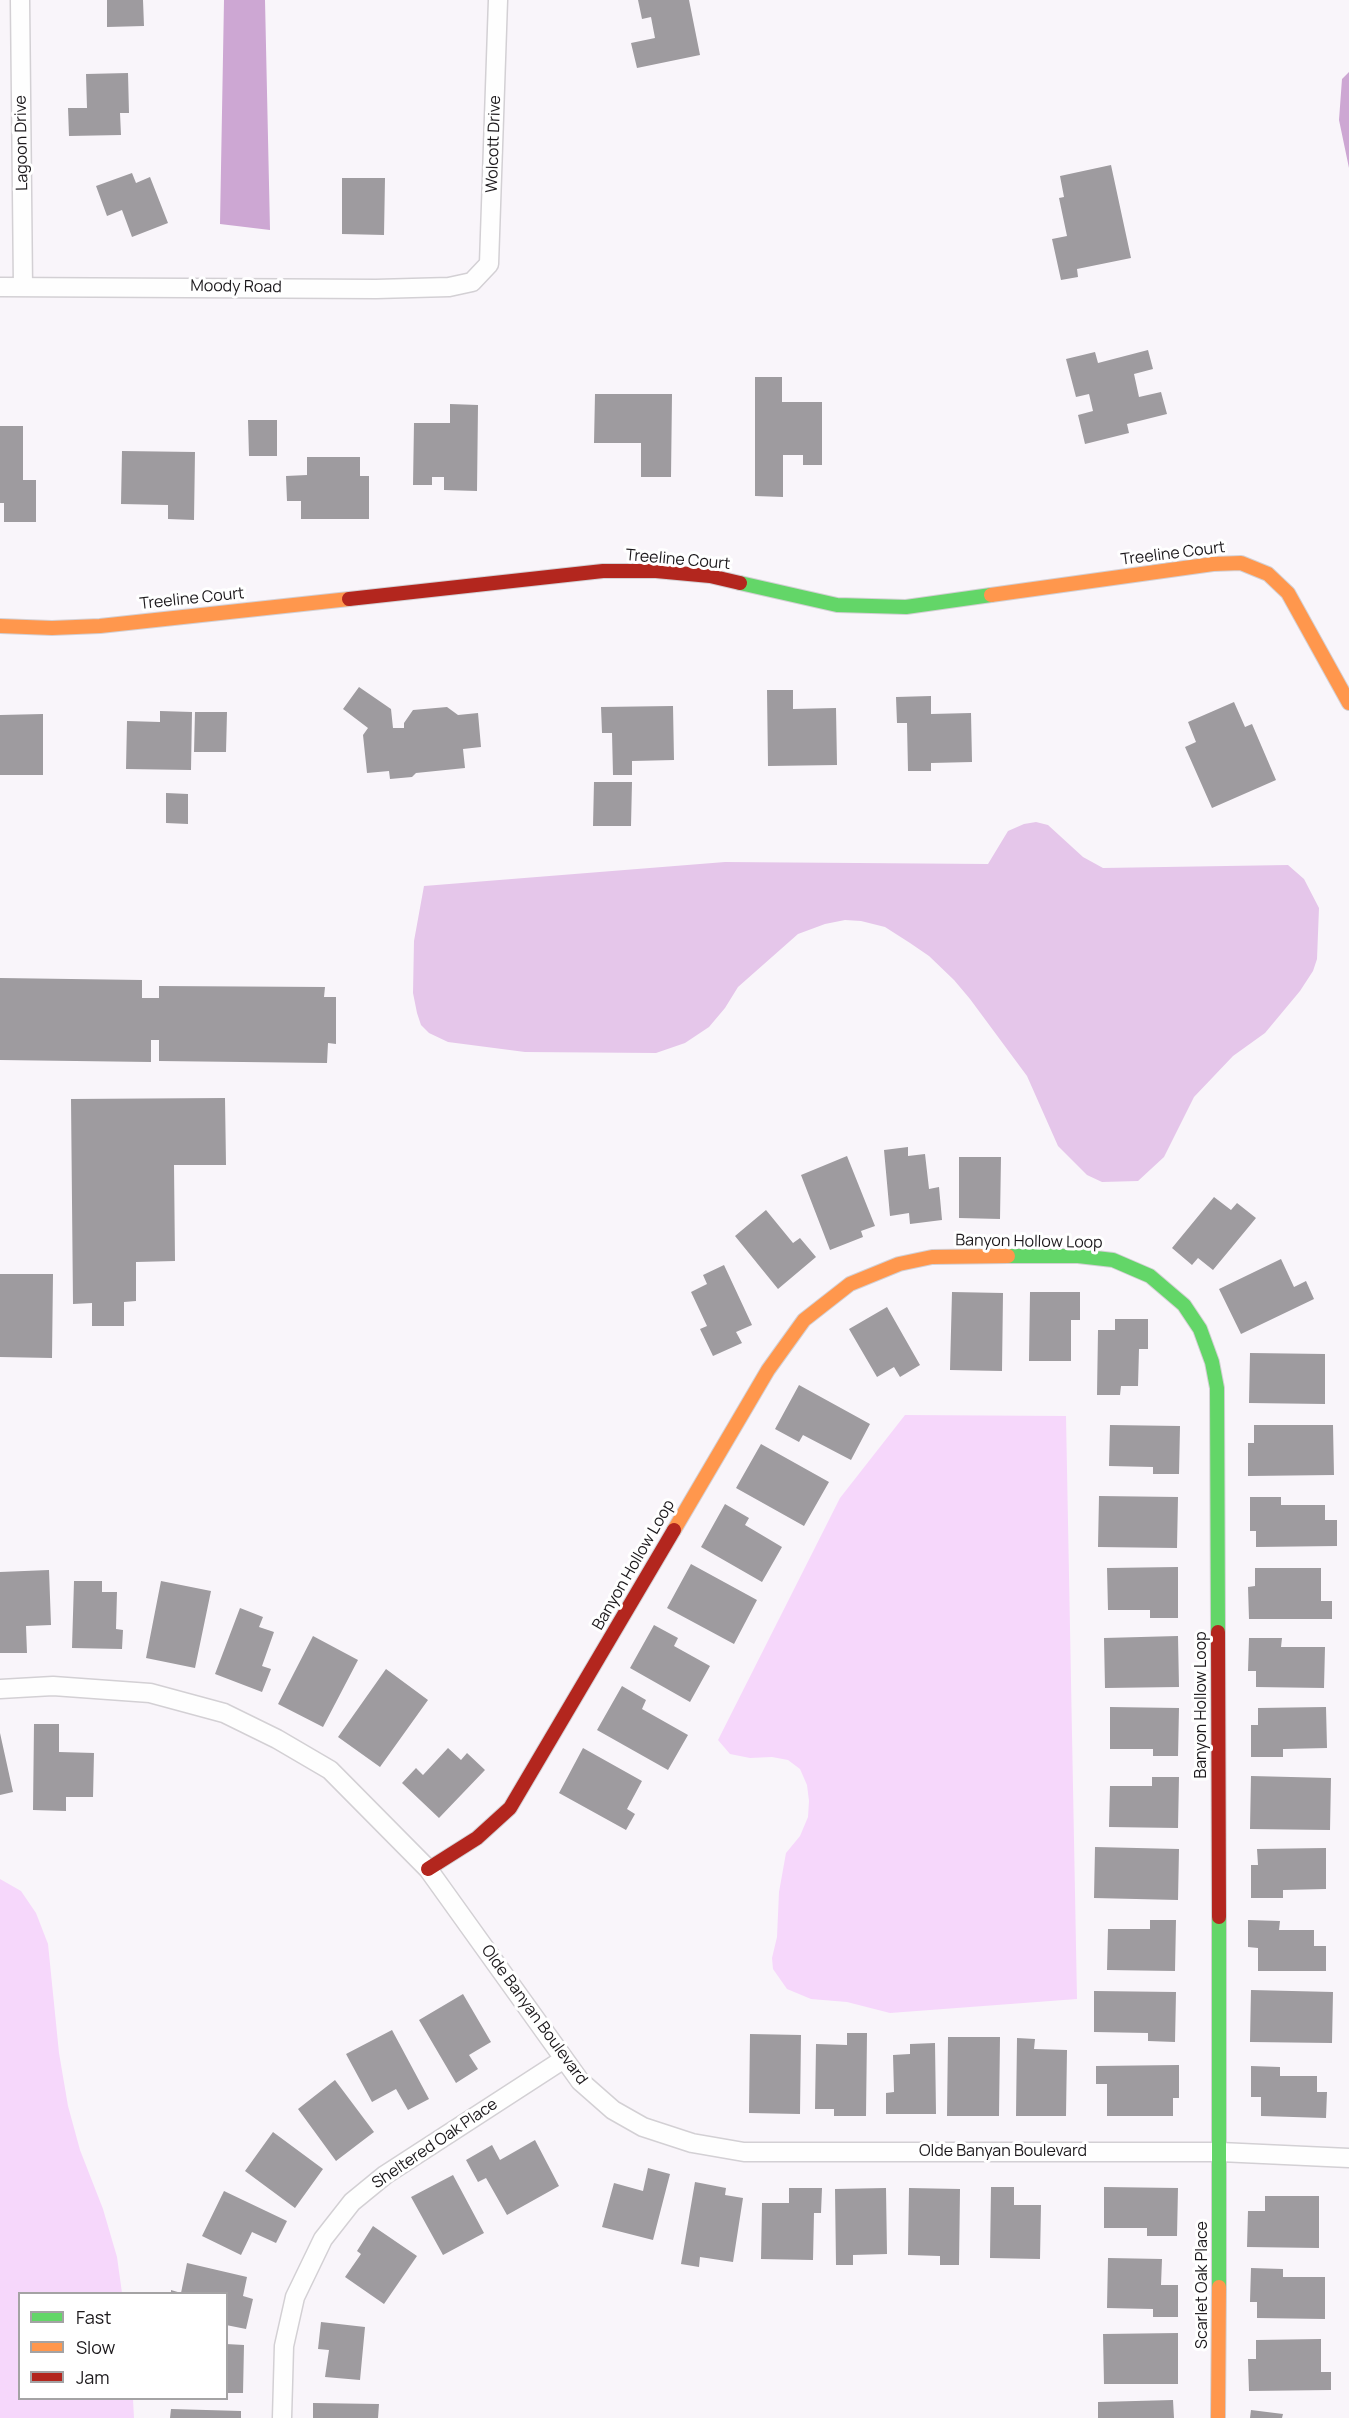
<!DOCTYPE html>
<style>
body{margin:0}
#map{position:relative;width:1349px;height:2418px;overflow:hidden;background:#f9f5fa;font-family:Manrope,sans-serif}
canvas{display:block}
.legend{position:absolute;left:18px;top:2292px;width:210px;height:108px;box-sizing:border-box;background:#fff;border:2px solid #a4a3a4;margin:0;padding:8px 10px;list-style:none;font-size:18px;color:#1c191c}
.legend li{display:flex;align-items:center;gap:12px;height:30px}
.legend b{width:30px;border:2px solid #a4a3a4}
</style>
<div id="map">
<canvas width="1349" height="2418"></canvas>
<ul class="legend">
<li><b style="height:8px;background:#63d668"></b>Fast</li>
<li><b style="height:8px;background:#ff974d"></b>Slow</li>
<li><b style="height:8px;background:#b3261e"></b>Jam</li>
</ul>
</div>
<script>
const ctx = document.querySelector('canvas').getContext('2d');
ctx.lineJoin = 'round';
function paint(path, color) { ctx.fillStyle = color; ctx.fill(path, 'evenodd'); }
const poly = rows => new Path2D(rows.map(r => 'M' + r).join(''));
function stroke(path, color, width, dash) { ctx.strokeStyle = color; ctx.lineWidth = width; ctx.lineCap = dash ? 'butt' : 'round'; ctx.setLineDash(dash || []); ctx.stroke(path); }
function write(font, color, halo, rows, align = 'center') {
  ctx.font = font + ' Manrope,sans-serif'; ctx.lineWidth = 6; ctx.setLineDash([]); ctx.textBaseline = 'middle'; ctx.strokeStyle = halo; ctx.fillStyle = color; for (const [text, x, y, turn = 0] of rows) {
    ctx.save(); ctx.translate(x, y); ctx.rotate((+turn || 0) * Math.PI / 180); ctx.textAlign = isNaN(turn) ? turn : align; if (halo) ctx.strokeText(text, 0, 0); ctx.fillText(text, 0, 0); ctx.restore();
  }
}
const green = poly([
 [905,1415,1066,1416,1077,1999,890,2013,847,2002,811,1999,787,1989,773,1969,772,1958,777,1937,779,1892,786,1853,800,1836,808,1817,809,1801,807,1785,800,1769,788,1760,772,1757,750,1758,730,1754,718,1740,840,1498],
 [0,1879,21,1891,36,1913,48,1944,59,2053,68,2106,80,2150,103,2209,117,2257,122,2293,20,2294,20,2398,133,2399,134,2418,0,2418]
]);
const forest = poly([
 [1036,822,1048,825,1083,857,1103,868,1288,865,1304,879,1319,908,1317,959,1313,971,1300,991,1265,1033,1233,1056,1194,1097,1164,1157,1138,1181,1102,1182,1087,1175,1058,1146,1027,1076,970,999,954,980,929,956,910,943,885,927,861,921,845,920,825,924,798,934,738,987,725,1008,709,1027,685,1043,656,1053,525,1052,448,1042,429,1033,421,1025,417,1013,413,993,414,941,424,886,725,862,988,864,1008,831,1024,824]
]);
const water = poly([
 [224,0,265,0,270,230,220,224],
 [1349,72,1349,168,1339,120,1342,79]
]);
const building = poly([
 [107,0,143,0,144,26,107,27],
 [638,0,689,0,700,55,637,68,631,43,655,38,651,17,642,19],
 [128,73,129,113,120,113,121,135,69,136,68,108,87,108,86,74],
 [1111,165,1131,258,1077,269,1078,277,1061,280,1052,239,1067,236,1059,198,1064,197,1060,176],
 [132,173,136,183,150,177,168,223,132,237,122,210,107,216,96,186],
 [342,178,385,178,384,235,342,234],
 [1148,350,1153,369,1134,374,1139,397,1161,392,1167,414,1127,424,1129,433,1085,444,1078,415,1093,411,1089,394,1076,397,1066,359,1095,352,1098,363],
 [755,377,782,377,782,402,822,402,822,465,803,465,803,455,783,455,783,497,755,496],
 [595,394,672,394,671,477,641,477,641,443,594,443],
 [450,404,478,405,477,491,444,490,444,477,432,477,432,485,413,485,414,423,450,423],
 [248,420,277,420,277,456,249,456],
 [0,426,23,426,23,480,36,480,36,522,4,522,4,503,0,503],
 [122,451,195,452,194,520,168,519,168,505,121,504],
 [307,457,360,457,360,476,369,476,369,519,301,519,301,501,287,501,286,476,307,475],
 [359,687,391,709,393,728,404,728,404,723,413,710,447,707,458,715,478,713,481,747,463,749,465,768,416,773,412,777,390,779,389,771,367,773,363,735,368,728,343,709],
 [767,690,793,690,793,709,836,708,837,765,768,766],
 [931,696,931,714,971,713,972,762,931,763,931,771,908,771,907,723,897,723,896,697],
 [1234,702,1245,727,1252,724,1276,780,1212,808,1185,747,1196,742,1188,722],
 [673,706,674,760,632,761,632,775,613,775,612,733,602,733,601,707],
 [160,711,192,712,191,770,126,769,127,721,160,722],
 [195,712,227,712,226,752,194,752],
 [43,714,43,775,0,775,0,715],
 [594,782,632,782,631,826,593,826],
 [166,793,188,794,188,824,166,823],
 [0,978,142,980,142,998,159,998,159,986,325,987,324,997,336,997,336,1044,328,1043,327,1063,159,1061,159,1040,151,1040,151,1062,0,1060],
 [225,1098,226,1165,174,1165,175,1261,136,1262,136,1301,124,1302,124,1326,92,1326,92,1303,73,1304,71,1099],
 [908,1147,908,1156,925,1154,929,1189,939,1187,942,1220,910,1224,909,1213,890,1216,884,1150],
 [847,1156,875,1226,861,1231,863,1237,830,1250,801,1175],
 [959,1157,1001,1157,1000,1219,959,1218],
 [1214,1197,1231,1210,1237,1203,1256,1218,1213,1270,1198,1258,1192,1265,1172,1248],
 [766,1210,793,1243,800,1238,816,1257,778,1289,735,1236],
 [1281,1259,1294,1287,1306,1281,1314,1299,1241,1334,1219,1289],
 [724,1265,752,1325,736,1332,742,1343,713,1356,700,1329,707,1326,691,1292,707,1284,703,1275],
 [0,1274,53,1274,52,1358,0,1357],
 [952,1292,1003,1293,1002,1371,950,1370],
 [1030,1292,1080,1292,1080,1320,1071,1320,1071,1361,1029,1361],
 [887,1307,920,1365,900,1377,894,1367,877,1377,849,1329],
 [1115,1319,1148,1319,1148,1349,1139,1349,1138,1386,1121,1386,1120,1395,1097,1395,1098,1330,1115,1330],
 [1250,1353,1325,1354,1325,1404,1249,1403],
 [799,1385,870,1424,851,1460,803,1435,799,1442,775,1429],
 [1110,1425,1180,1426,1179,1474,1153,1474,1153,1467,1109,1466],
 [1254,1425,1333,1425,1334,1475,1248,1476,1248,1443,1254,1443],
 [761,1444,829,1482,804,1526,736,1488],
 [1099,1496,1178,1497,1177,1548,1098,1547],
 [1250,1497,1281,1497,1281,1505,1325,1505,1325,1520,1337,1520,1337,1546,1256,1547,1256,1531,1250,1531],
 [725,1504,749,1518,745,1525,782,1547,762,1582,701,1547],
 [691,1564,757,1600,734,1644,667,1608],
 [1178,1567,1178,1618,1150,1618,1150,1610,1108,1610,1107,1568],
 [1255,1568,1321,1568,1321,1601,1332,1601,1332,1619,1249,1619,1248,1587,1255,1586],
 [49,1570,51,1625,26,1626,27,1653,0,1653,0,1572],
 [74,1581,102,1581,102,1592,117,1592,116,1629,123,1630,122,1649,72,1648],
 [161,1581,211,1591,195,1668,146,1658],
 [240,1608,263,1617,259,1627,274,1632,262,1666,271,1669,262,1692,215,1674],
 [654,1625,678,1638,674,1646,710,1666,690,1702,630,1668],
 [313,1636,358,1660,323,1727,278,1704],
 [1178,1636,1179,1687,1105,1688,1104,1638],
 [1249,1638,1282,1638,1281,1647,1325,1647,1324,1688,1256,1687,1256,1671,1248,1671],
 [386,1669,428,1700,380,1767,338,1737],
 [622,1686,646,1700,642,1709,688,1735,668,1770,597,1730],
 [1110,1707,1179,1708,1178,1756,1153,1756,1153,1749,1110,1749],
 [1326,1707,1327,1748,1283,1749,1283,1757,1251,1757,1251,1725,1258,1725,1258,1708],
 [34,1724,59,1724,59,1752,94,1753,93,1797,66,1797,66,1811,33,1810],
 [0,1733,13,1792,0,1795],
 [448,1748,461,1760,467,1753,485,1770,439,1818,402,1783,416,1768,423,1775],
 [583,1748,642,1781,627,1809,635,1814,626,1830,559,1793],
 [1251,1776,1331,1778,1330,1830,1250,1829],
 [1152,1777,1179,1777,1178,1828,1109,1827,1110,1786,1152,1786],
 [1095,1847,1179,1849,1178,1900,1094,1898],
 [1326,1848,1326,1889,1283,1890,1283,1898,1251,1898,1251,1865,1258,1865,1257,1849],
 [1150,1920,1176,1920,1175,1971,1107,1970,1108,1929,1150,1929],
 [1248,1920,1280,1921,1279,1930,1314,1930,1314,1946,1326,1946,1326,1971,1258,1971,1258,1948,1248,1947],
 [1251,1990,1333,1992,1332,2043,1250,2042],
 [1094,1991,1176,1992,1175,2042,1148,2041,1148,2033,1094,2032],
 [463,1994,491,2042,469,2055,478,2069,456,2083,419,2020],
 [392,2030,429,2099,408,2110,396,2089,372,2102,346,2054],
 [847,2033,867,2033,866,2116,834,2116,834,2109,815,2109,816,2044,847,2045],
 [750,2034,801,2035,800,2114,749,2113],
 [948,2037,1000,2037,999,2116,947,2116],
 [1017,2038,1035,2039,1034,2049,1067,2050,1066,2116,1016,2116],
 [935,2043,936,2114,886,2114,886,2093,894,2092,893,2055,910,2054,910,2044],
 [1179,2065,1179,2098,1173,2098,1173,2116,1107,2116,1107,2084,1096,2084,1096,2066],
 [1251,2066,1280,2067,1280,2076,1317,2076,1317,2092,1327,2092,1326,2118,1261,2116,1261,2097,1251,2097],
 [335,2080,374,2132,336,2161,298,2109],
 [273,2132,323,2169,295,2208,245,2171],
 [535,2140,559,2186,507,2215,486,2178,478,2182,466,2160,492,2145,500,2160],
 [648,2168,670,2174,653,2240,602,2227,614,2183,643,2191],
 [453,2175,484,2233,443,2255,411,2197],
 [695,2182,726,2188,725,2195,743,2198,733,2262,700,2257,699,2267,681,2264],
 [991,2187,1014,2187,1014,2205,1041,2205,1040,2259,990,2258],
 [1104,2187,1178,2188,1177,2236,1147,2236,1147,2228,1104,2228],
 [789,2188,822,2188,821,2213,814,2213,813,2260,761,2259,762,2203,789,2203],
 [886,2188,887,2254,853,2255,853,2265,836,2265,835,2189],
 [909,2188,960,2189,959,2265,940,2265,940,2256,908,2255],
 [224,2191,287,2221,276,2243,252,2232,241,2255,202,2236],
 [1265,2196,1319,2196,1319,2248,1247,2247,1248,2211,1265,2211],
 [373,2226,417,2256,384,2304,345,2277,361,2254,357,2251],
 [1108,2258,1162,2259,1161,2285,1178,2285,1178,2317,1153,2317,1153,2309,1107,2308],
 [187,2263,247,2277,243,2296,253,2299,246,2329,226,2325,226,2294,171,2294,171,2290,181,2293],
 [1251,2268,1283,2269,1283,2277,1325,2277,1325,2319,1257,2318,1257,2302,1250,2302],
 [321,2322,365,2327,360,2380,325,2377,329,2350,318,2349],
 [1178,2333,1178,2384,1104,2384,1103,2334],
 [1321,2339,1321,2372,1331,2372,1331,2390,1249,2391,1248,2359,1256,2359,1256,2340],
 [226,2344,244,2345,243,2393,226,2393],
 [1173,2400,1174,2418,1098,2418,1098,2402],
 [313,2403,379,2404,378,2418,313,2418],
 [171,2409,241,2411,241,2418,170,2418],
 [1251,2410,1283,2414,1282,2418,1250,2418]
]);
const street = poly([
 [20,0,23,287],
 [0,287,376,289,449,287,472,282,489,264,498,0],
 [0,1689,53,1686,150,1693,224,1713,277,1739,330,1770,428,1869,580,2081,613,2110,643,2127,692,2143,744,2152,1220,2152,1349,2158],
 [282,2418,284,2346,295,2297,323,2239,352,2202,385,2175,564,2059]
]);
const fast = poly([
 [740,583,837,605,906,607,991,595],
 [1008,1256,1078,1256,1113,1260,1150,1276,1184,1305,1200,1329,1212,1362,1217,1388,1218,1632],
 [1219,2287,1219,1917]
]);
const slow = poly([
 [991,595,1213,564,1241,563,1268,574,1288,593,1349,703],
 [0,626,52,628,100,626,349,599],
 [674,1530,768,1370,804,1320,850,1284,899,1264,932,1257,1008,1256],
 [1218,2418,1219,2287]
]);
const jam = poly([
 [349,599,603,571,656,571,710,576,740,583],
 [1218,1632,1219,1917],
 [428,1869,477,1838,510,1808,674,1530]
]);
const streetNames = [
 ["Lagoon Drive",22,143,-91],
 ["Wolcott Drive",494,144,-88],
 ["Moody Road",236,287,1],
 ["Treeline Court",1173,554,-7],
 ["Treeline Court",678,560,5],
 ["Treeline Court",192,599,-6],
 ["Banyon Hollow Loop",1029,1242,1],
 ["Banyon Hollow Loop",634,1565,-60],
 ["Banyon Hollow Loop",1202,1705,-90],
 ["Olde Banyan Boulevard",534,2015,54],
 ["Sheltered Oak Place",435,2144,-34],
 ["Olde Banyan Boulevard",1003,2152],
 ["Scarlet Oak Place",1203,2285,-90]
];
paint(green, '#f6d7fb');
paint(forest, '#e5c6ea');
paint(water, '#cda7d3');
paint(building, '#9e9b9f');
stroke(street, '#d3d0d4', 21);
stroke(fast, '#d3d0d4', 16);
stroke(slow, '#d3d0d4', 16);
stroke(jam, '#d3d0d4', 16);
stroke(street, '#fefefe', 18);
stroke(fast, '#63d668', 14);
stroke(slow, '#ff974d', 14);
stroke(jam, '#b3261e', 14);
write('16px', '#1c191c', '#fff', streetNames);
</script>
